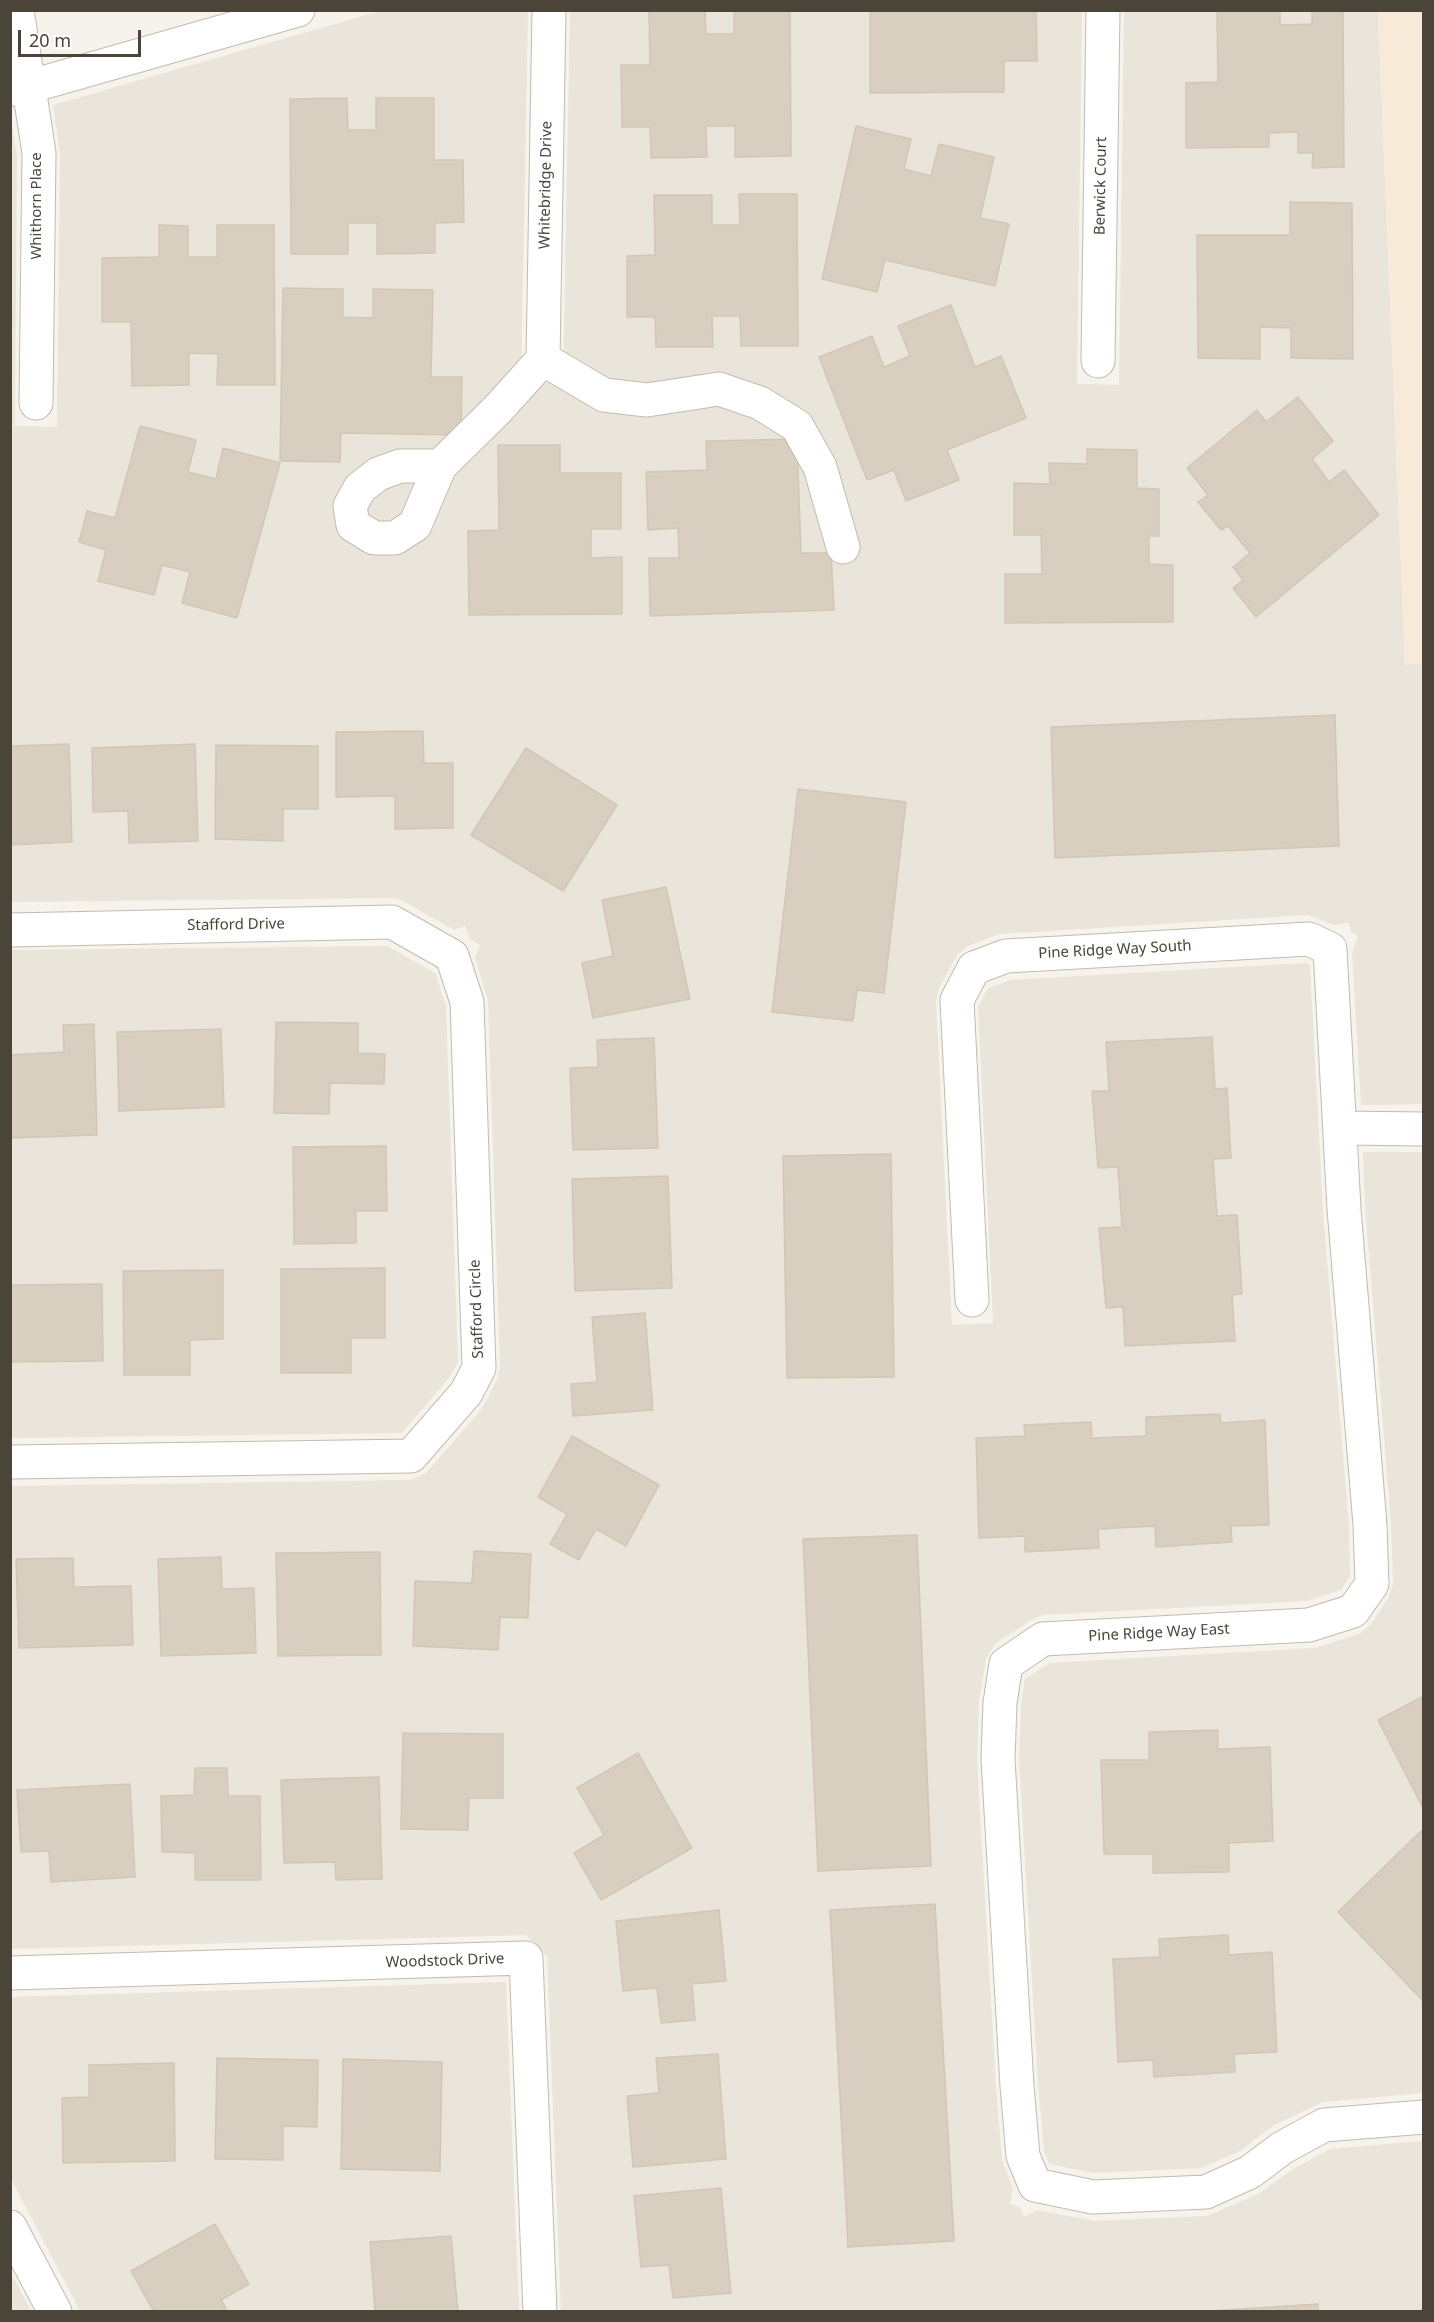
<!DOCTYPE html>
<style>
body{margin:0}
#map{position:relative;width:1434px;height:2322px;overflow:hidden;background:#f6f3ec;font-family:"Noto Sans",sans-serif}
canvas{display:block}
.frame{position:absolute;inset:0;border:12px solid #4b4439;pointer-events:none}
.scale{position:absolute;left:18px;top:30px;width:123px;height:27px;box-sizing:border-box;border:3px solid #4b4439;border-top:0;padding-left:8px;font-size:18px;line-height:21px;white-space:nowrap;color:#4b4439;-webkit-text-stroke:4px #fff;paint-order:stroke}
</style>
<div id="map">
<canvas width="1434" height="2322"></canvas>
<div class="frame"></div>
<div class="scale">20 m</div>
</div>
<script>
const ctx = document.querySelector('canvas').getContext('2d');
ctx.lineJoin = 'round';
function paint(path, color) { ctx.fillStyle = color; ctx.fill(path, 'evenodd'); }
const poly = rows => new Path2D(rows.map(r => 'M' + r).join(''));
function stroke(path, color, width, dash) { ctx.strokeStyle = color; ctx.lineWidth = width; ctx.lineCap = dash ? 'butt' : 'round'; ctx.setLineDash(dash || []); ctx.stroke(path); }
function write(font, color, halo, rows, align = 'center') {
  ctx.font = font + ' "Noto Sans",sans-serif'; ctx.lineWidth = 4.5; ctx.setLineDash([]); ctx.textBaseline = 'middle'; ctx.strokeStyle = halo; ctx.fillStyle = color; for (const [text, x, y, turn = 0] of rows) {
    ctx.save(); ctx.translate(x, y); ctx.rotate((+turn || 0) * Math.PI / 180); ctx.textAlign = isNaN(turn) ? turn : align; if (halo) ctx.strokeText(text, 0, 0); ctx.fillText(text, 0, 0); ctx.restore();
  }
}
const residential = poly([
 [380,11,528,11,521,382,563,383,570,11,1082,11,1077,384,1119,385,1124,11,1378,11,1405,664,1424,664,1423,1104,1361,1105,1352,953,1358,936,1351,932,1349,923,1334,925,1308,915,1000,934,968,946,957,955,939,988,936,1001,952,1325,993,1323,978,1007,988,988,1010,980,1305,963,1310,965,1323,1211,1349,1526,1350,1576,1341,1590,1306,1601,1042,1615,1033,1619,996,1643,986,1659,979,1702,977,1760,996,2087,1002,2159,1013,2189,1010,2204,1020,2207,1024,2217,1038,2210,1094,2221,1207,2216,1258,2194,1293,2169,1330,2149,1423,2141,1423,2311,561,2311,547,1957,526,1935,11,1949,11,1486,411,1480,426,1473,481,1410,497,1380,500,1367,488,1001,475,958,480,945,470,939,465,926,454,930,401,900,392,898,11,902,10,114,17,155,15,426,57,427,60,154,53,105],
 [387,946,435,973,446,1006,458,1362,449,1378,402,1433,11,1438,10,950],
 [1363,1152,1423,1152,1423,2093,1323,2102,1273,2126,1240,2151,1201,2168,1094,2173,1049,2164,1044,2151,1038,2084,1019,1759,1021,1706,1025,1679,1050,1663,1315,1648,1359,1634,1370,1625,1388,1599,1393,1583,1391,1523,1365,1207],
 [506,1982,519,2311,80,2311,11,2179,10,1997],
 [10,2273,11,2273,31,2311,11,2311]
]);
const commercial = poly([
 [1378,11,1423,11,1423,664,1405,665]
]);
const building = poly([
 [649,10,705,10,706,34,734,34,734,10,790,10,791,156,735,157,735,126,706,126,707,157,651,158,650,127,622,127,621,65,650,65,649,10],
 [870,10,1036,10,1037,61,1004,61,1004,92,870,93,870,10],
 [1217,10,1280,10,1280,25,1312,24,1312,10,1343,10,1344,167,1312,168,1313,153,1298,153,1298,132,1269,133,1269,147,1186,148,1186,83,1218,82,1217,10],
 [347,98,348,130,376,130,376,98,434,98,434,160,463,160,464,222,435,223,435,253,377,254,377,223,348,223,348,254,291,254,290,99,347,98],
 [856,126,911,139,904,169,931,176,939,144,994,157,980,218,1009,224,995,286,885,260,877,292,822,279,856,126],
 [739,194,797,194,798,346,741,346,740,316,712,316,713,347,656,347,655,317,627,317,627,256,655,255,654,195,712,195,712,225,740,225,739,194],
 [1290,202,1352,203,1353,359,1291,358,1291,328,1260,327,1260,359,1198,358,1197,235,1290,235,1290,202],
 [159,225,188,226,188,257,217,257,217,225,274,225,275,385,217,385,218,354,189,353,189,385,132,386,131,322,102,322,102,258,159,257,159,225],
 [283,288,343,289,343,317,373,318,373,289,433,290,431,377,462,377,461,435,341,433,340,462,280,461,283,288],
 [951,305,975,367,1001,356,1026,418,947,450,959,480,906,501,894,470,867,480,819,357,872,336,884,367,910,356,898,326,951,305],
 [1298,397,1333,441,1312,459,1329,482,1344,470,1379,515,1256,617,1233,588,1243,580,1233,567,1250,553,1228,526,1221,530,1198,502,1208,495,1187,468,1257,410,1266,422,1298,397],
 [140,426,196,440,188,472,216,479,223,448,280,463,237,618,182,603,190,572,162,565,154,595,98,581,106,550,79,542,87,511,115,518,140,426],
 [797,439,801,553,831,553,834,610,650,616,649,558,679,558,678,528,648,530,646,472,707,470,706,441,797,439],
 [498,445,560,445,560,473,621,473,621,529,591,529,591,558,622,557,622,614,469,615,468,531,499,530,498,445],
 [1087,449,1137,450,1137,488,1159,489,1159,536,1149,536,1149,564,1173,565,1173,622,1005,623,1005,574,1042,574,1041,535,1014,535,1014,483,1050,484,1049,463,1087,464,1087,449],
 [1335,715,1339,846,1055,858,1051,727,1335,715],
 [423,731,424,763,453,763,453,828,395,829,395,796,336,797,336,732,423,731],
 [69,744,72,842,10,845,10,746,69,744],
 [195,744,198,841,129,843,128,811,93,812,92,748,195,744],
 [216,745,318,746,318,809,283,809,283,841,215,839,216,745],
 [526,748,617,805,563,891,471,835,526,748],
 [798,789,906,802,884,993,857,990,853,1021,772,1012,798,789],
 [666,887,690,999,593,1018,582,963,613,956,602,900,666,887],
 [276,1022,358,1023,358,1053,385,1054,384,1084,330,1083,329,1114,274,1113,276,1022],
 [94,1024,97,1135,10,1138,10,1055,64,1052,63,1025,94,1024],
 [221,1029,224,1107,119,1111,117,1032,221,1029],
 [1212,1037,1215,1089,1227,1088,1231,1158,1213,1159,1217,1216,1237,1215,1242,1294,1232,1295,1235,1341,1125,1346,1123,1307,1106,1308,1099,1228,1122,1227,1118,1167,1098,1168,1092,1091,1109,1091,1106,1042,1212,1037],
 [654,1038,658,1148,573,1150,570,1068,598,1067,597,1040,654,1038],
 [386,1146,387,1211,356,1211,356,1243,294,1244,293,1147,386,1146],
 [891,1154,894,1377,787,1378,783,1156,891,1154],
 [668,1176,672,1288,575,1291,572,1179,668,1176],
 [385,1268,385,1338,351,1338,351,1373,281,1373,281,1269,385,1268],
 [223,1270,223,1339,190,1340,190,1375,124,1375,123,1271,223,1270],
 [102,1284,103,1361,10,1362,10,1285,102,1284],
 [645,1313,653,1410,573,1416,571,1384,597,1382,592,1317,645,1313],
 [1220,1414,1221,1423,1265,1420,1269,1525,1231,1526,1232,1542,1156,1547,1155,1526,1098,1529,1099,1548,1025,1552,1025,1536,979,1538,976,1438,1025,1436,1024,1425,1091,1422,1092,1438,1146,1436,1146,1417,1220,1414],
 [572,1436,659,1485,626,1546,596,1529,579,1560,550,1544,567,1514,538,1497,572,1436],
 [917,1535,931,1866,818,1871,803,1539,917,1535],
 [474,1551,531,1554,528,1618,500,1617,498,1650,413,1646,415,1581,472,1583,474,1551],
 [380,1552,381,1655,278,1656,276,1553,380,1552],
 [221,1557,222,1589,254,1588,256,1653,161,1656,158,1559,221,1557],
 [73,1558,74,1587,131,1586,133,1645,19,1648,16,1559,73,1558],
 [1424,1696,1424,1810,1378,1720,1424,1696],
 [1218,1730,1218,1749,1270,1747,1273,1841,1229,1843,1229,1872,1153,1873,1153,1854,1104,1854,1101,1760,1149,1760,1149,1732,1218,1730],
 [403,1733,503,1734,503,1798,469,1798,468,1830,401,1829,403,1733],
 [638,1753,692,1848,601,1900,574,1853,604,1835,577,1788,638,1753],
 [195,1768,227,1768,228,1796,260,1796,261,1880,195,1880,195,1853,162,1852,161,1796,194,1795,195,1768],
 [379,1777,382,1879,336,1880,335,1862,284,1863,281,1780,379,1777],
 [130,1784,135,1877,51,1882,49,1851,21,1852,17,1790,130,1784],
 [1421,1831,1424,1834,1424,2002,1338,1912,1421,1831],
 [935,1904,954,2241,848,2247,830,1910,935,1904],
 [719,1910,726,1981,692,1984,695,2020,661,2023,657,1988,623,1991,616,1921,719,1910],
 [1228,1935,1229,1955,1272,1952,1277,2052,1234,2054,1235,2072,1154,2077,1153,2060,1118,2062,1113,1959,1160,1957,1159,1939,1228,1935],
 [718,2054,726,2159,633,2167,627,2096,659,2093,656,2058,718,2054],
 [217,2058,318,2060,317,2127,283,2126,283,2160,215,2159,217,2058],
 [343,2059,442,2062,440,2171,341,2169,343,2059],
 [174,2063,175,2161,63,2163,62,2098,89,2097,89,2065,174,2063],
 [721,2188,731,2293,673,2298,669,2265,641,2267,634,2196,721,2188],
 [215,2224,249,2284,221,2300,228,2312,154,2312,131,2271,215,2224],
 [451,2236,458,2312,375,2312,370,2242,451,2236],
 [1318,2304,1318,2312,1194,2312,1318,2304]
]);
const minor = poly([
 [17,10,39,153,36,403],
 [10,89,28,87,298,10],
 [543,359,604,395,647,400,719,389,760,403,797,426,820,467,843,547],
 [543,359,549,10],
 [1098,361,1103,10],
 [440,466,400,466,378,474,360,488,350,506,353,525,374,538,395,538,415,525,440,466,497,410,543,359],
 [10,930,392,922,452,956,467,1002,479,1368,466,1393,411,1456,10,1462],
 [1341,1128,1424,1129],
 [972,1300,957,1000,974,968,1006,956,1309,939,1330,949,1344,1209,1370,1525,1372,1584,1353,1611,1309,1625,1043,1639,1006,1664,1000,1703,998,1759,1017,2086,1023,2156,1035,2185,1093,2197,1206,2192,1250,2172,1282,2148,1324,2125,1424,2117],
 [10,1973,526,1958,540,2312],
 [10,2227,55,2312]
]);
const streetNames = [
 ["Whitebridge Drive",546,185,-89],
 ["Berwick Court",1101,186,-89],
 ["Whithorn Place",37,206,-90],
 ["Stafford Drive",236,925,-1],
 ["Pine Ridge Way South",1115,950,-3],
 ["Stafford Circle",477,1309,-92],
 ["Pine Ridge Way East",1159,1633,-3],
 ["Woodstock Drive",445,1961,-2]
];
paint(residential, '#eae5da');
paint(commercial, '#f7ead8');
paint(building, '#d8cfc1');
stroke(building, '#d3c7b4', 1.5);
stroke(minor, '#c2bbae', 35);
stroke(minor, '#fff', 33);
write('15px', '#4b4439', '#fff', streetNames);
</script>
